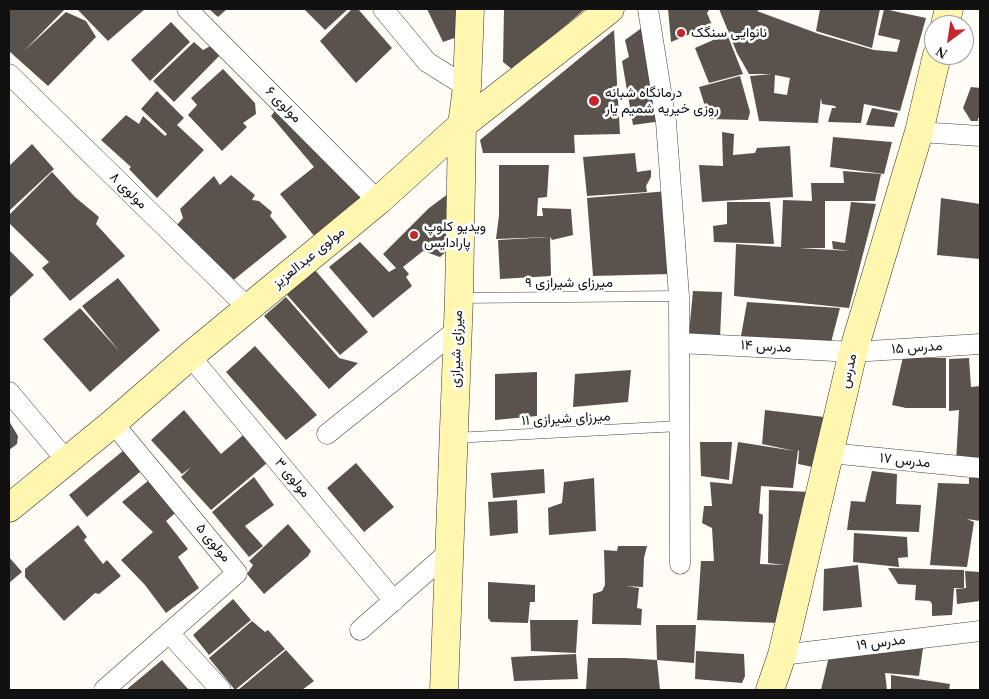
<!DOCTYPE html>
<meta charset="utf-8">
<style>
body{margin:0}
#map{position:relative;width:989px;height:699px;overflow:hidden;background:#fffdf5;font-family:"Times New Roman",serif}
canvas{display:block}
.frame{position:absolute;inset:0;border:10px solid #111;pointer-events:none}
.north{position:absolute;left:924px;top:15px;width:50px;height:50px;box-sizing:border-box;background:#fff;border:1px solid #a0a0a0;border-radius:50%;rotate:211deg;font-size:14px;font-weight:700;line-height:20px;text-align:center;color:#111}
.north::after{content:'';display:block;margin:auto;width:18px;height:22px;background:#c4262e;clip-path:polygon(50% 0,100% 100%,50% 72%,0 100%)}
</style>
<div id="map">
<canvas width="989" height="699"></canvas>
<div class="frame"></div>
<div class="north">N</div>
</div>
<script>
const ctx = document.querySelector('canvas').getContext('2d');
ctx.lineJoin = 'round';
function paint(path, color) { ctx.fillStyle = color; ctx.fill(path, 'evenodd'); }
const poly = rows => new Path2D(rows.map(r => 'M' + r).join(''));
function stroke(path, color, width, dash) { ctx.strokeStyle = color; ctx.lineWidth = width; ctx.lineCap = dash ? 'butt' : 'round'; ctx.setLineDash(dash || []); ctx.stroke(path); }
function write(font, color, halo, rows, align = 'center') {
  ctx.font = font + ' "Times New Roman",Vazirmatn,serif'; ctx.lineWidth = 5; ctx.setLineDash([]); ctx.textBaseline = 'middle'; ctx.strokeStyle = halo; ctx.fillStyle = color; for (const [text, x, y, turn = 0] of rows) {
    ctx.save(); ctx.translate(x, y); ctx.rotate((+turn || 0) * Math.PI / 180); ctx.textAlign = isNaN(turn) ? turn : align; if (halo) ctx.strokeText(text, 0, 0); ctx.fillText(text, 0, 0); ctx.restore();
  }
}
const building = poly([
 [9,9,65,9,24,51,66,12,86,21,96,37,48,86,9,51],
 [77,9,145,9,108,41],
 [209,9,227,9,218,17],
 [304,9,348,9,325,30],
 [352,9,358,9,392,48,356,83,320,41],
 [427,9,461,9,460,36,443,42],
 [504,9,585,9,513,70,503,62],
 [668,9,709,9,709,10,707,13,712,25,671,42],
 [719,9,761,9,757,11,819,34,874,50,897,52,900,40,878,35,884,9,926,18,900,111,864,104,861,123,828,122,832,108,836,108,835,106,822,104,821,98,818,123,759,121,750,76,772,74,749,74,737,53],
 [775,75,790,78,787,95,774,93],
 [820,9,880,9,872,48,816,31],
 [171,22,190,42,150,81,131,60],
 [650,22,662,121,633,125,622,61,629,57,625,40],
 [614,30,620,134,574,135,575,153,483,153,480,140],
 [727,34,743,74,709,83,695,48],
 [194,42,203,50,218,42,224,51,174,102,153,81],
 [223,69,255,103,256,114,243,123,247,127,222,151,188,115,197,105,191,98],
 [740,76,750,112,748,120,709,119,699,87],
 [971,87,980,88,980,118,978,118,978,121,971,121,963,108],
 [157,91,184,118,172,130,177,125,204,150,157,198,129,169,131,167,101,140,126,115,139,124,143,116,165,136,167,134,141,109],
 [280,105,330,152,322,160,328,155,368,194,315,237,280,194,314,167,271,116],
 [872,108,898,113,894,127,866,125],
 [722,132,734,134,733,155,755,153,757,148,790,146,793,197,702,202,699,165,723,166],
 [833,137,892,142,884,174,830,167],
 [32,144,54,169,9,211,9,166],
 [635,153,637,172,651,170,651,177,646,186,647,192,587,196,583,157],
 [499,165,549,165,547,197,538,198,537,216,543,216,542,208,571,209,573,235,552,240,550,237,551,276,500,279,498,240,550,237,496,239,499,215],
 [843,171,881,174,875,201,825,201,825,248,798,248,851,251,833,249,832,241,845,243,851,202,876,204,849,308,734,296,736,244,781,247,783,200,812,201,811,183,844,183],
 [52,172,75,197,99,217,96,224,125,256,70,301,42,268,49,262,9,223,9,215],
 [231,175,255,195,252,200,259,201,272,212,270,216,287,237,231,282,176,226,183,218,180,209,214,176,220,185],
 [668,191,671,274,593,276,587,198],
 [448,194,458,241,440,257,423,251,403,267,409,274,406,277,412,286,373,318,329,267,360,242,389,272,396,268,383,254,429,208],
 [941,198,980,204,980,259,937,255],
 [727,202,770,202,774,244,714,242,713,226,727,224],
 [9,250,34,275,9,298],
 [309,263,368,332,340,355,281,288],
 [118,278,160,330,90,392,43,339,80,308,120,352,82,306],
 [693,291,722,292,720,338,689,333],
 [286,297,339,358,358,363,329,389,264,316],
 [747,302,840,308,829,350,740,342],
 [255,346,317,415,286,440,226,372],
 [903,357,946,358,946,408,906,408,892,405],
 [969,358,971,387,980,386,980,463,956,462,959,410,949,411,949,359],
 [631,370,628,402,573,407,575,374],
 [537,372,537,416,495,420,495,374],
 [184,410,221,454,249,430,273,458,211,510,181,477,191,467,182,474,151,440],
 [765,410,824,417,818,468,798,464,799,451,798,450,793,488,761,486,759,513,763,515,760,564,785,565,768,563,769,490,810,492,779,623,697,620,701,561,714,561,712,528,702,523,704,506,712,506,710,482,732,484,738,442,795,451,762,444],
 [9,421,18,436,17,444,9,450],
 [700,442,732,442,729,480,701,476],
 [129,446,147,466,87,517,69,495],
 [356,463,394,507,364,532,327,488],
 [544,469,545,493,493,498,491,473],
 [872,471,897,474,896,504,921,505,919,532,847,530,851,501,865,502],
 [154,476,181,508,166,521,188,549,178,557,199,588,166,613,145,585,121,560,153,532,122,502],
 [254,477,274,505,245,526,263,546,249,557,212,512],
 [594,478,596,531,549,535,548,508,562,503,564,482],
 [969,478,980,478,980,521,967,519,974,522,967,567,930,565,938,483,969,484],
 [517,500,518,533,490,536,488,502],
 [288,524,311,551,308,556,264,594,247,574,253,565,249,561],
 [78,525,87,537,84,540,103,564,107,560,121,576,99,594,95,593,64,621,25,577,25,569],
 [854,533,907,537,908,557,898,558,899,567,853,562],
 [618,546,647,546,644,558,643,587,626,586,639,588,637,608,642,609,641,625,592,624,593,594,602,591,605,585,604,550,617,551],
 [9,557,22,572,9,583],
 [858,565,862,607,823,611,824,569],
 [888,568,964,570,964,588,954,588,952,615,932,616,932,604,930,601,915,600,916,585,898,584],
 [965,571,980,572,980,601,957,604,956,589,966,588],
 [488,582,535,585,535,602,530,602,528,623,491,622,488,618],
 [233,599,251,620,209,655,193,635],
 [530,620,578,620,576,653,531,651],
 [252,621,265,632,268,630,285,649,235,690,209,658],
 [656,625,696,625,694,663,657,660],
 [924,641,919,676,885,673,887,690,821,690,830,652],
 [286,650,314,681,302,690,238,690],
 [696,651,744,654,745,676,742,683,695,679],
 [576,654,578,679,514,681,511,657],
 [588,658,625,658,657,660,660,690,586,690],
 [162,660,189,690,126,690],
 [891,675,950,684,949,690,891,690]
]);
const lane = poly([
 [460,298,679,296],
 [454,438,680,426]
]);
const street = poly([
 [187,9,378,201],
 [383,9,427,62,467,87],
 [648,9,666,122,679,296,680,564],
 [9,74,248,308],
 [919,132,980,136],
 [680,343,853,352,980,344],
 [190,356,394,601],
 [9,392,66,460],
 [327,434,458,329],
 [830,453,980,468],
 [360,630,449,552],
 [169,633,221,690],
 [782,655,980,631],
 [104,690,237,573,113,423]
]);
const secondary = poly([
 [945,25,949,9],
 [9,508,113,423,190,356,378,201,462,125,610,9],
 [444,690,459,298,462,125,467,87,470,9],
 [770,690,782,655,853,352,919,132,937,55]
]);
const markers = [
 [681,33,5,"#c4262e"],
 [594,101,6,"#c4262e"],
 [414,235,5,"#c4262e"]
];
const poiNames = [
 ["نانوایی سنگک",691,33],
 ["درمانگاه شبانه",605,93],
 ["روزی خیریه شمیم یار",605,109],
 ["ویدیو کلوپ",424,227],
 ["پارادایس",424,243]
];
const streetNames = [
 ["مولوی ۶",283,105,45],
 ["مولوی ۸",128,191,44],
 ["مولوی عبدالعزیز",309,258,-39],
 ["میرزای شیرازی ۹",569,283],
 ["مدرس ۱۴",766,347,3],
 ["مدرس ۱۵",917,348,-4],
 ["میرزای شیرازی",457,349,-88],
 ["مدرس",849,371,-77],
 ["میرزای شیرازی ۱۱",566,419,-3],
 ["مدرس ۱۷",905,461,6],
 ["مولوی ۳",292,478,50],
 ["مولوی ۵",213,543,50],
 ["مدرس ۱۹",881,643,-7]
];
paint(building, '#5a524d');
stroke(lane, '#444', 11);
stroke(street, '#444', 21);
stroke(secondary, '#333', 29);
stroke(lane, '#fff', 10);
stroke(street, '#fff', 20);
stroke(secondary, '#fff6b0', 28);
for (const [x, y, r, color] of markers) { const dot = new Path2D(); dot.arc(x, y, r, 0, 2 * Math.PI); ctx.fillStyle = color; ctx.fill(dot); stroke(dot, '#fff', 2); }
write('14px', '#111', '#fff', poiNames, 'left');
write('14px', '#111', '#fff', streetNames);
</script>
